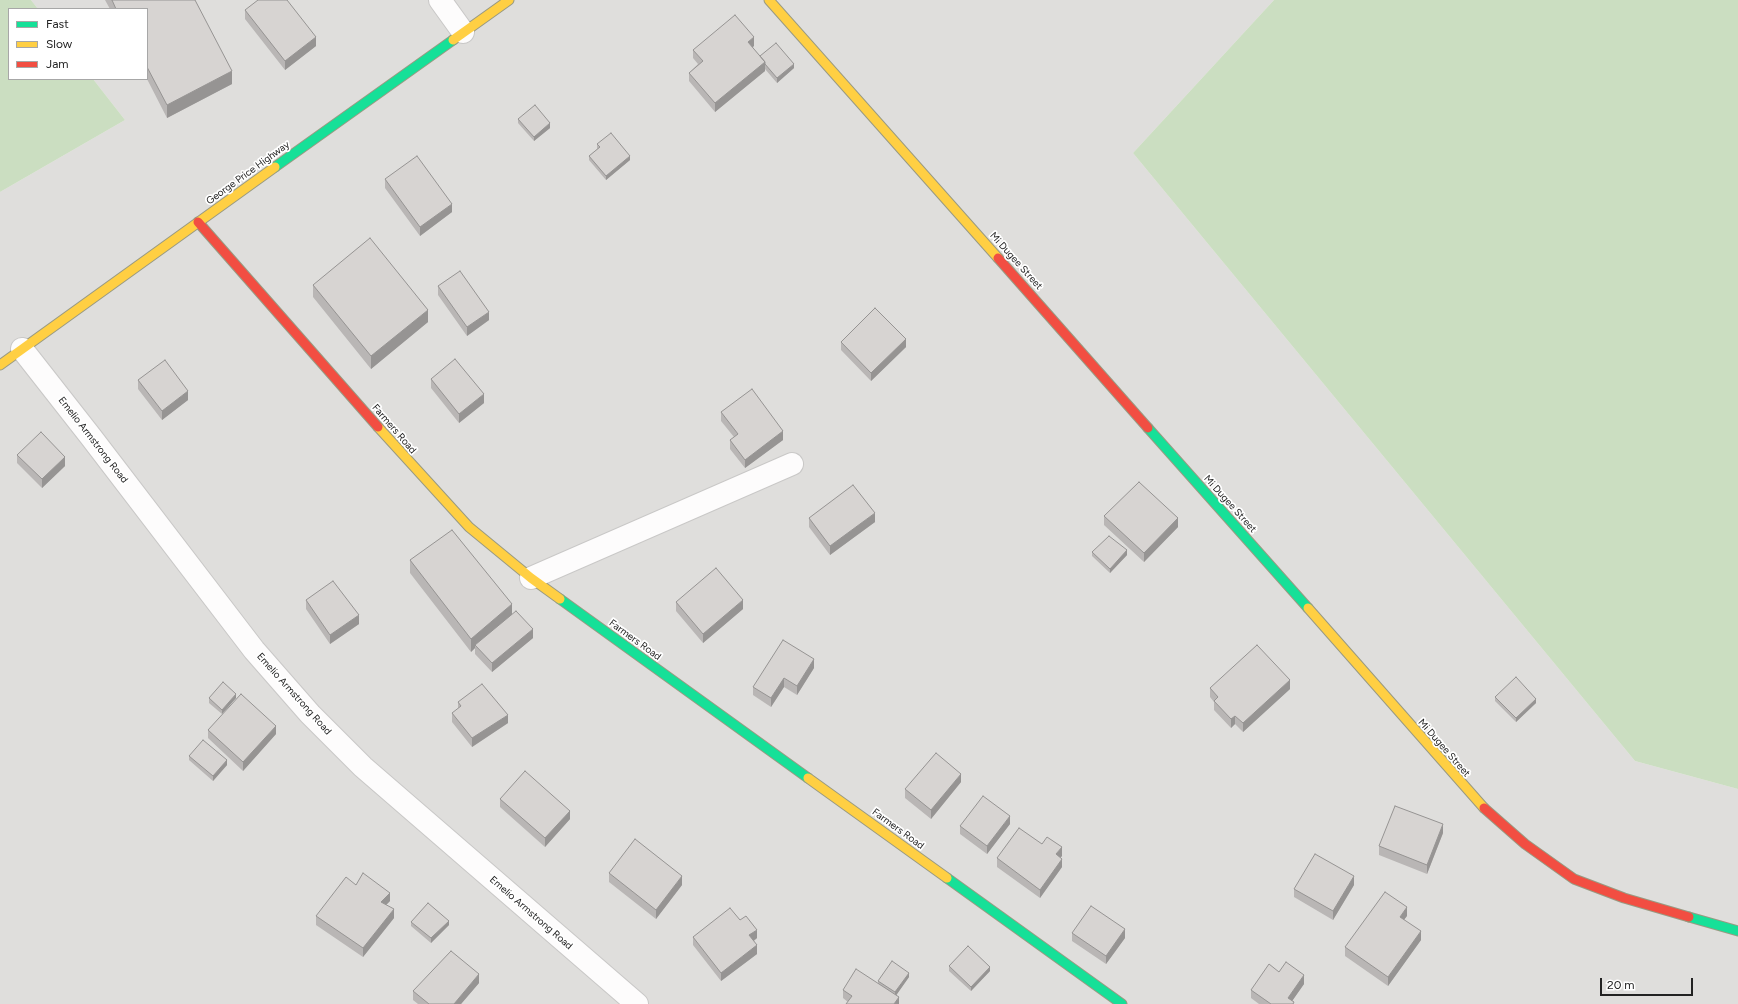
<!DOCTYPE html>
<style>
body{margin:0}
#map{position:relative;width:1738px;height:1004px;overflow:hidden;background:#f0eeeb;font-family:Figtree,sans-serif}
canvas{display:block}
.legend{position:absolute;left:8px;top:8px;width:140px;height:72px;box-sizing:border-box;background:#fff;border:1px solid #a7a7a7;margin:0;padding:5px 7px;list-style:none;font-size:12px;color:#222}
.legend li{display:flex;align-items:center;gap:8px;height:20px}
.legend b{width:20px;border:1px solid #a7a7a7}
.scale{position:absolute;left:1600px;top:978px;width:93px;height:18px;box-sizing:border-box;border:2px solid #222;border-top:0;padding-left:5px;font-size:12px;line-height:14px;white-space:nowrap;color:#222;-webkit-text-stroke:3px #fff;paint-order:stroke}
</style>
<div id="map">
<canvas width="1738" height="1004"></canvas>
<ul class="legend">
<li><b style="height:5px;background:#16e098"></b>Fast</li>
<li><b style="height:5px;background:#ffcf43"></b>Slow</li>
<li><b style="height:5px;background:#f24e42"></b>Jam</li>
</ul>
<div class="scale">20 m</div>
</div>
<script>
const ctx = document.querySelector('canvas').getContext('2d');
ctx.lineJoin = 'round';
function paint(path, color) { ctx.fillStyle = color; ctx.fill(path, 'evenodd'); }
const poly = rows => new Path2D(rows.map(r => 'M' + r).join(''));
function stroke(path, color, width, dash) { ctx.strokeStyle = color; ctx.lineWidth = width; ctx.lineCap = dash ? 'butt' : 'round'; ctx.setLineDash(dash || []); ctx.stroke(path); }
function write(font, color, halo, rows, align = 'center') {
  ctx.font = font + ' Figtree,sans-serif'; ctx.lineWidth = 3.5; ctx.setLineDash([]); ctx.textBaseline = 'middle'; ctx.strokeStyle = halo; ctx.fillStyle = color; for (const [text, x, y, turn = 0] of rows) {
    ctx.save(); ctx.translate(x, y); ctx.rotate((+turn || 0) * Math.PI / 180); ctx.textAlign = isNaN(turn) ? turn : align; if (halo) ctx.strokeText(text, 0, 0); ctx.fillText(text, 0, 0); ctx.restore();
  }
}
const residential = poly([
 [31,0,1274,0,1133,153,1635,761,1738,789,1738,1004,0,1004,0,192,125,120,93,79,147,79,147,9,38,9]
]);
const forest = poly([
 [0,0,31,0,38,9,9,9,9,79,93,79,125,120,0,192],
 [1274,0,1738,0,1738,789,1635,761,1133,153]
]);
const street = poly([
 [440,0,463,32],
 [22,349,91,437,254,650,310,714,363,767,637,1004],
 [531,578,792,464]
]);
const fast = poly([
 [275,167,453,40],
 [1148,428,1308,608],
 [560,599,808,778],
 [947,878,1122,1004],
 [1689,917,1738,931]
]);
const slow = poly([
 [769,0,998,258],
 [453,40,509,0],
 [0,365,275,167],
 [378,427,469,527,531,578,560,599],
 [1308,608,1484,808],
 [808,778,947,878]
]);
const jam = poly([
 [198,222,378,427],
 [998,258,1148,428],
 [1484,808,1525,844,1574,879,1624,898,1689,917]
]);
const wall = poly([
 [105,0,195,0,232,84,167,118,147,79,147,9,110,9],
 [245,10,316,46,285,70,245,19],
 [754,46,752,47,760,56,794,68,777,83,765,69,765,71,715,112,689,81,689,73,698,64,693,58,693,50],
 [518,119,550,128,534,141,518,123],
 [597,144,630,160,606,180,589,160,589,156,597,149],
 [385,179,452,212,420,236,385,188],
 [313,285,428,322,371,369,313,297],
 [438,286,489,320,467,336,438,295],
 [841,342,906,347,871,381,841,350],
 [431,379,484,403,459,423,431,388],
 [138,380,188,400,162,420,138,389],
 [721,412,783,440,745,468,730,449,730,440,734,437,721,421],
 [17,455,65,466,42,488,17,463],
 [1104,516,1178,527,1144,562,1104,525],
 [809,518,875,522,830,555,809,527],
 [1092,552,1127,555,1110,573,1092,556],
 [410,560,512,615,533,638,492,672,475,654,475,648,471,652,410,573],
 [306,600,359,624,330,644,306,609],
 [676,602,743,609,703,643,676,611],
 [814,668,797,695,784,687,771,707,753,695,753,687],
 [1210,688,1290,689,1243,732,1235,724,1231,728,1214,710,1214,702,1210,697],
 [1495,697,1536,703,1516,722,1495,701],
 [209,698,236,698,222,714,209,703],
 [458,702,508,723,472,747,452,722,452,713,458,709],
 [208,730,276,734,243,771,208,738],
 [189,756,227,765,213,781,189,760],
 [961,782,931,819,905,798,905,789],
 [500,799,570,819,545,847,500,807],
 [1010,824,987,854,960,834,960,826],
 [1443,833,1427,874,1379,855,1379,846],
 [1042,844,1062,856,1060,857,1062,867,1040,898,997,867,997,858],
 [609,873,682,885,656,919,609,882],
 [356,885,390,901,386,905,394,918,363,957,316,925,316,916],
 [1354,885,1333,920,1294,897,1294,889],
 [1407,916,1404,919,1421,940,1388,986,1345,956,1345,947],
 [740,920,757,938,754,941,757,954,721,981,693,945,693,937],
 [411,922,449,925,431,943,411,926],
 [1072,933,1125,938,1106,964,1072,941],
 [949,966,990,971,971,991,949,971],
 [1279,972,1304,984,1292,1001,1294,1004,1259,1004,1251,998,1251,990],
 [909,977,896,995,899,1004,848,1002,843,998,843,990,878,983,878,981],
 [479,983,461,1004,418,1004,413,1000,413,991]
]);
const shadedWall = poly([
 [316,37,316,46,285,70,285,61],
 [754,37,754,46,748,51,748,42],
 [765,62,765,71,715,112,715,103],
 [794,64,794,68,777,83,777,78],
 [232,71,232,84,167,118,167,105],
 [550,123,550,128,534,141,534,137],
 [630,156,630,160,606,180,606,176],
 [452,204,452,212,420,236,420,227],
 [428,310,428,322,371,369,371,356],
 [489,312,489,320,467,336,467,327],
 [906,339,906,347,871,381,871,373],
 [188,391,188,400,162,420,162,411],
 [484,394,484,403,459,423,459,414],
 [783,431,783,440,745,468,745,460],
 [65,457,65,466,42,488,42,479],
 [875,513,875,522,830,555,830,546],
 [1178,518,1178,527,1144,562,1144,553],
 [1127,550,1127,555,1110,573,1110,569],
 [743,600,743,609,703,643,703,634],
 [512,604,512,616,475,645,475,648,471,652,471,639],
 [359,615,359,624,330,644,330,635],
 [533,629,533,638,492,672,492,663],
 [814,659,814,668,797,695,797,686],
 [784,678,784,687,771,707,771,698],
 [1290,680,1290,689,1243,732,1243,723],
 [236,694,236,698,222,714,222,710],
 [1536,699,1536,703,1516,722,1516,718],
 [508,715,508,723,472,747,472,738],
 [1235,716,1235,724,1231,728,1231,719],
 [276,726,276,734,243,771,243,762],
 [227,760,227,765,213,781,213,776],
 [961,774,961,782,931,819,931,810],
 [570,811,570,819,545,847,545,838],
 [1010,816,1010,824,987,854,987,846],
 [1443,824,1443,833,1427,874,1427,865],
 [1062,847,1062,856,1056,863,1056,854],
 [1062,859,1062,867,1040,898,1040,890],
 [682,876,682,885,656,919,656,910],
 [1354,876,1354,885,1333,920,1333,911],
 [390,893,390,901,381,910,381,902],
 [1407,907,1407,916,1400,925,1400,917],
 [394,909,394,918,363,957,363,948],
 [449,921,449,925,431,943,431,938],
 [1125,929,1125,938,1106,964,1106,956],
 [757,930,757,938,749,944,749,935],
 [1421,931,1421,940,1388,986,1388,977],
 [757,945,757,954,721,981,721,973],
 [990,967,990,971,971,991,971,987],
 [909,973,909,977,895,997,895,992],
 [479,974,479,983,461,1004,454,1004],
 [1304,975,1304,984,1290,1004,1288,998],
 [899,997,899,1004,894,1004]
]);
const building = poly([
 [112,0,195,0,232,71,167,105,147,67,147,9,116,9,112,0],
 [258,0,287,0,316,37,285,61,245,10,258,0],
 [735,15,754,37,748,42,765,62,715,103,689,73,703,61,693,50,735,15],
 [776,43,794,64,777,78,765,64,765,62,760,56,776,43],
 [535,105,550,123,534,137,518,119,535,105],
 [611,133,630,156,606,176,589,156,600,147,597,144,611,133],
 [417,156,452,204,420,227,385,179,417,156],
 [370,238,428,310,371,356,313,285,370,238],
 [460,271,489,312,467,327,438,286,460,271],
 [875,308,906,339,871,373,841,342,875,308],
 [455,359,484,394,459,414,431,379,455,359],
 [165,360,188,391,162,411,138,380,165,360],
 [752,389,783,431,745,460,730,440,738,434,721,412,752,389],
 [41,432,65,457,42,479,17,455,41,432],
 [1139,482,1178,518,1144,553,1104,516,1139,482],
 [853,485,875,513,830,546,809,518,853,485],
 [452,530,512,604,471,639,410,560,452,530],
 [1109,536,1127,550,1110,569,1092,552,1109,536],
 [716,568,743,600,703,634,676,602,716,568],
 [333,581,359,615,330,635,306,600,333,581],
 [516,611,533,629,492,663,475,645,516,611],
 [783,640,814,659,797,686,784,678,771,698,753,687,783,640],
 [1257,645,1290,680,1243,723,1235,716,1231,719,1214,701,1218,697,1210,688,1257,645],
 [1516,677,1536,699,1516,718,1495,697,1516,677],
 [223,682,236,694,222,710,209,698,223,682],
 [482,684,508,715,472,738,452,713,461,706,458,702,482,684],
 [241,694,276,726,243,762,208,730,241,694],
 [203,740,227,760,213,776,189,756,203,740],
 [936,753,961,774,931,810,905,789,936,753],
 [525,771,570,811,545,838,500,799,525,771],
 [983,796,1010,816,987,846,960,826,983,796],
 [1395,806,1443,824,1427,865,1379,846,1395,806],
 [1019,828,1042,844,1047,837,1062,847,1056,854,1062,859,1040,890,997,858,1019,828],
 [635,839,682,876,656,910,609,873,635,839],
 [1315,854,1354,876,1333,911,1294,889,1315,854],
 [363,873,390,893,381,902,394,909,363,948,316,916,346,877,356,885,363,873],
 [1385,892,1407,907,1400,917,1421,931,1388,977,1345,947,1385,892],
 [428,903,449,921,431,938,411,922,428,903],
 [1091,906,1125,929,1106,956,1072,933,1091,906],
 [730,908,740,920,746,916,757,930,749,935,757,945,721,973,693,937,730,908],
 [968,946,990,967,971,987,949,966,968,946],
 [451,951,479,974,454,1004,429,1004,413,991,451,951],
 [892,961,909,973,895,992,878,981,892,961],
 [1286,962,1304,975,1288,998,1294,1002,1293,1004,1271,1004,1251,990,1269,964,1279,972,1286,962],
 [856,969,899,997,894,1004,846,1004,852,996,843,990,856,969]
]);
const streetNames = [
 ["George Price Highway",248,173,-36],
 ["Mi Dugee Street",1016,261,48],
 ["Farmers Road",394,429,49],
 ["Emelio Armstrong Road",93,440,52],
 ["Mi Dugee Street",1230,504,48],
 ["Farmers Road",635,640,36],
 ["Emelio Armstrong Road",294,694,48],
 ["Mi Dugee Street",1444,748,49],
 ["Farmers Road",898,829,36],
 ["Emelio Armstrong Road",531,913,41]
];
paint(residential, '#dfdedc');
paint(forest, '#cbdec1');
stroke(street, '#c9c8c7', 24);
stroke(fast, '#999a82', 11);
stroke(slow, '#999a82', 11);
stroke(jam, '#999a82', 11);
stroke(street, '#fdfcfc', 22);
stroke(fast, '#16e098', 9);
stroke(slow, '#ffcf43', 9);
stroke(jam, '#f24e42', 9);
paint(wall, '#b9b6b5');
paint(shadedWall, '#969493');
paint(building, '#d7d4d2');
stroke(building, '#969493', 1);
write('10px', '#222', '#fff', streetNames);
</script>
